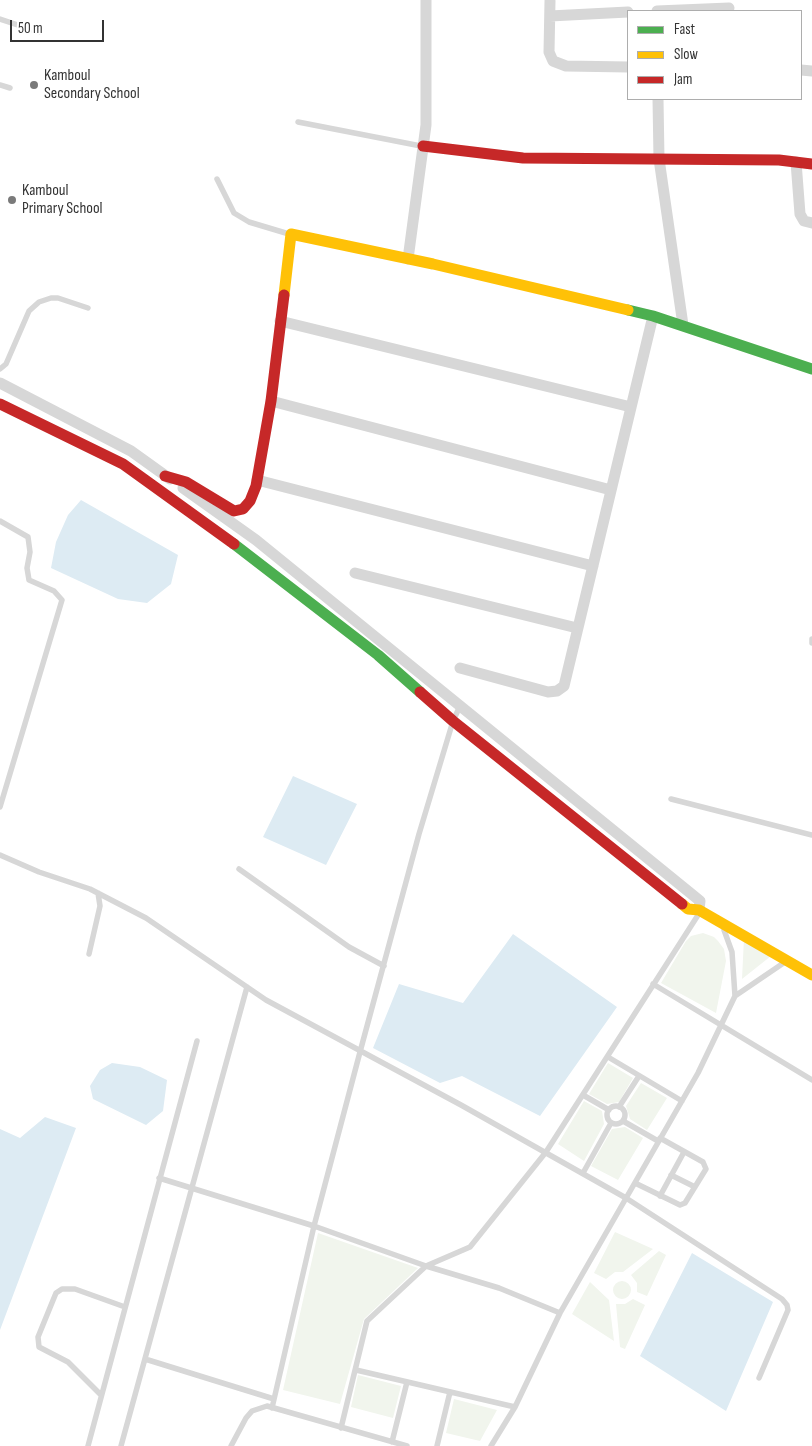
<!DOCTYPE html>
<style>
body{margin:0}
#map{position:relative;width:812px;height:1446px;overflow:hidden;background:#fff;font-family:"Sofia Sans Condensed",sans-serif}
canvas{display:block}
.legend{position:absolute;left:627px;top:10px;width:175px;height:90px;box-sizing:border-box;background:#fff;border:1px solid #adadad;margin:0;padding:6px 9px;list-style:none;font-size:15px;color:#333}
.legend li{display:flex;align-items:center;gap:10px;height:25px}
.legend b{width:25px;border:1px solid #adadad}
.scale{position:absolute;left:10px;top:20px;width:94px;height:22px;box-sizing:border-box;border:2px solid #333;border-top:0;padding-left:6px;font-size:15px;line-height:18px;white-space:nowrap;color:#333;-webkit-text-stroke:4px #fff;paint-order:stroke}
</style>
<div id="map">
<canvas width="812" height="1446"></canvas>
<ul class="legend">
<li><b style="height:6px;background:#4caf50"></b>Fast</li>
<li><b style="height:6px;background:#ffc107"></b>Slow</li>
<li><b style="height:6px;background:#c62828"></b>Jam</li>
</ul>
<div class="scale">50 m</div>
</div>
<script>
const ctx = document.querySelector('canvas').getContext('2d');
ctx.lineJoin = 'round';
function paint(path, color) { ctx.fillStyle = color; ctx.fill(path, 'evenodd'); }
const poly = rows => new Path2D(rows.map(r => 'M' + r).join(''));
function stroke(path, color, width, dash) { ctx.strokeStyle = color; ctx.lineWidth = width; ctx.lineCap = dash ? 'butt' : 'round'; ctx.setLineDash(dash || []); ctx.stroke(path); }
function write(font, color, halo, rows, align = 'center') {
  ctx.font = font + ' "Sofia Sans Condensed",sans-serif'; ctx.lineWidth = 5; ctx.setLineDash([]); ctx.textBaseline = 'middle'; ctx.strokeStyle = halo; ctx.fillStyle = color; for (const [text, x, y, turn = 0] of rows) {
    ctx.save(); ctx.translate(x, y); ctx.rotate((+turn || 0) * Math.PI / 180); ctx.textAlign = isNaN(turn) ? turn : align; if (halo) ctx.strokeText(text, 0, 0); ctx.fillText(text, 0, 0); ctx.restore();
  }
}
const green = poly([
 [703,933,714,937,718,941,724,949,726,961,716,1013,661,983,686,941,691,936],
 [744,938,771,956,742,979],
 [608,1063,633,1078,619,1102,607,1104,589,1094],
 [641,1083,667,1098,647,1130,630,1119,626,1106],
 [584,1101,602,1111,604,1124,584,1161,558,1144],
 [625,1127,643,1138,618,1180,591,1166,612,1129],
 [615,1232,653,1249,623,1272,615,1272,606,1279,594,1273],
 [318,1233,418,1268,364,1319,340,1404,283,1390],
 [659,1251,666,1255,647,1296,637,1292,637,1283,631,1275],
 '613 1290a9 9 0 1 1 18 0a9 9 0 1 1-18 0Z',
 [590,1282,609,1300,614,1341,572,1314],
 [633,1299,645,1305,625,1349,620,1347,616,1304,625,1304],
 [358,1375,401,1386,393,1418,351,1407],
 [454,1399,497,1410,480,1441,446,1433]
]);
const water = poly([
 [81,500,178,555,171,584,147,603,118,599,51,568,56,542,68,515],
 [293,776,357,804,326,865,263,837],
 [513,934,617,1007,540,1116,462,1076,440,1083,373,1048,399,984,463,1003],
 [112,1063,140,1067,167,1080,163,1111,146,1125,93,1099,90,1086,100,1070],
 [45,1117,76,1128,0,1330,0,1129,20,1138],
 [692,1253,773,1302,726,1411,640,1356]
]);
const lane = poly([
 [0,19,39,32],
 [0,85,10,88],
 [298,122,421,146],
 [217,179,234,213,249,222,289,234],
 [0,369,6,364,29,311,39,302,51,298,58,298,88,308],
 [0,521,28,537,30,552,27,568,29,580,54,591,62,600,0,807],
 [812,639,812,643],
 [671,799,812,835],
 [0,855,39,872,90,889,146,918,266,1000,461,1105,626,1198,782,1299,787,1305,788,1310,759,1378],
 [239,869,349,947,384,966],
 [724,930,732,952,735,996],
 [89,954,100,906,98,893],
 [653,984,812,1080],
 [608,1057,682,1101],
 [583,1095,609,1110],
 '607 1115a9 9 0 1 1 18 0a9 9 0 1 1-18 0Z',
 [619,1107,639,1076],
 [623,1121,658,1141],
 [583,1173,611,1123],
 [671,1175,695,1187],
 [159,1178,314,1226,426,1266,499,1288,560,1313],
 [635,1183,680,1205,685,1203,706,1169,703,1162,660,1138],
 [660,1196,684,1152],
 [145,1359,274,1399],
 [356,1370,515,1407],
 [101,1395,68,1362,39,1347,38,1337,56,1293,62,1289,75,1289,125,1307],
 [272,1408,314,1226,360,1052,419,834,453,721,460,706],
 [341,1428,367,1321,426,1266,470,1247,546,1152,700,912],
 [392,1442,407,1382],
 [88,1446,197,1041],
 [121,1446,247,987],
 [231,1446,246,1418,252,1411,267,1406,407,1446],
 [437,1446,450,1392],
 [491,1446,515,1407,560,1313,698,1073,735,996,785,962]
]);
const street = poly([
 [550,1,549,52,553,61,566,66,628,67],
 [657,11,729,8],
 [550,16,628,12],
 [801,70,812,71],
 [658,99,659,159,683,325],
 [796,162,800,214,804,221,812,223],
 [408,259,426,125,426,0],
 [280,321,631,407],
 [0,383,131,451,170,479],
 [271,401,611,490],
 [257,480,593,566],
 [183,488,256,540,694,896,700,901,699,910],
 [355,573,577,628],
 [460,668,548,692,557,691,564,686,653,316]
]);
const fast = poly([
 [628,310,653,316,812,369],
 [234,544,378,655,420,692]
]);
const slow = poly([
 [284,295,291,234,433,264,628,310],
 [682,904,688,909,699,910,812,975]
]);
const jam = poly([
 [423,146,523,158,779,160,812,164],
 [0,404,123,464,234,544],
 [165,476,186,482,234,511,243,509,250,501,256,486,271,401,284,295],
 [420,692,453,721,682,904]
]);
const markers = [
 [34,85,5,"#7a7a7a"],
 [12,200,5,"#7a7a7a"]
];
const poiNames = [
 ["Kamboul",44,76],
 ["Secondary School",44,94],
 ["Kamboul",22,191],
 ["Primary School",22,209]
];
paint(green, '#f1f5ed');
paint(water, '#ddebf3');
stroke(lane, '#d7d7d7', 5.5);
stroke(street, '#d7d7d7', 11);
stroke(fast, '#4caf50', 11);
stroke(slow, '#ffc107', 11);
stroke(jam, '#c62828', 11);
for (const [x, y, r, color] of markers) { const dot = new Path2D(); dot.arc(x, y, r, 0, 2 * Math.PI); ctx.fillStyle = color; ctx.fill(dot); stroke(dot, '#fff', 2); }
write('16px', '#333', '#fff', poiNames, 'left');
</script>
